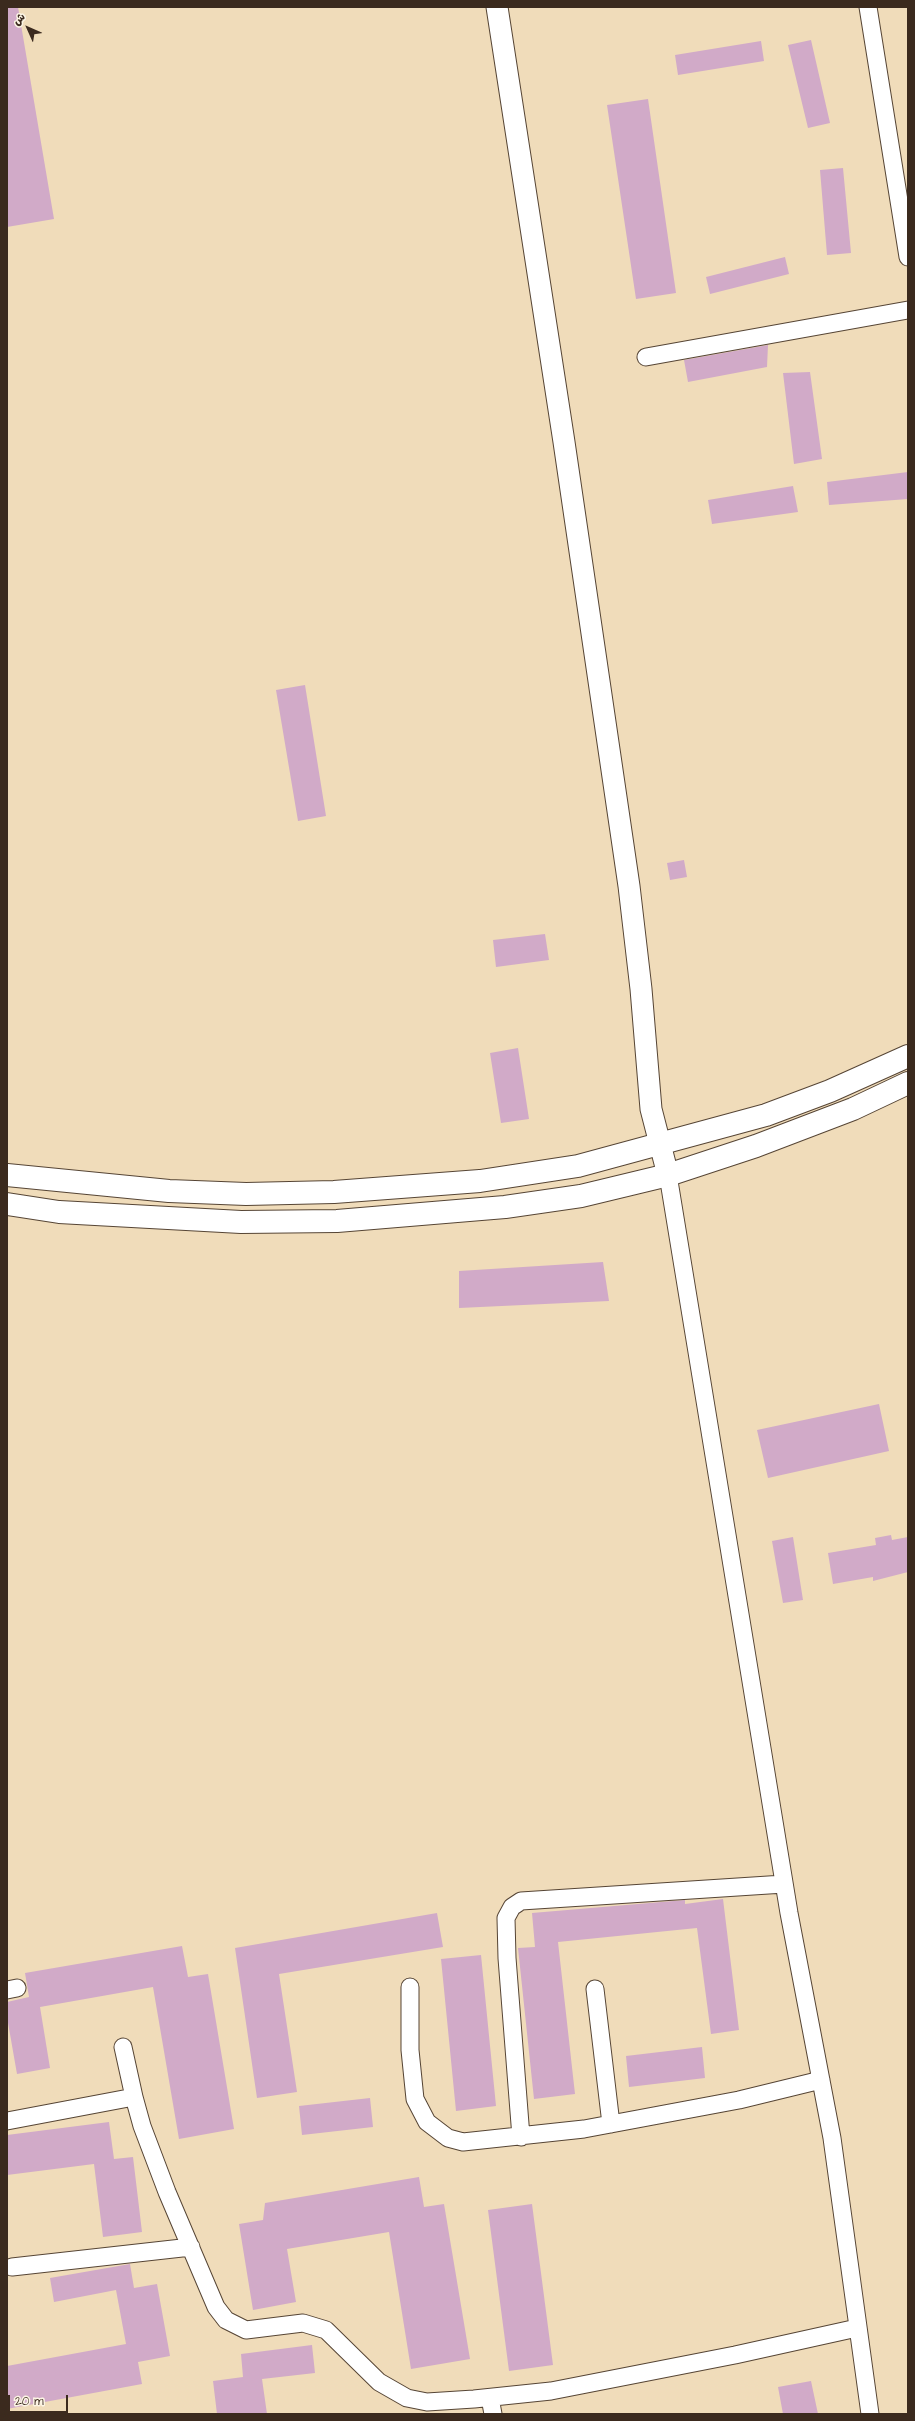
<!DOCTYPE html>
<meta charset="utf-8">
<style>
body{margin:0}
#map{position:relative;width:915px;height:2421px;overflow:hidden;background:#f0dcba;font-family:"Architects Daughter","Playpen Sans Arabic",sans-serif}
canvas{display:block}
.frame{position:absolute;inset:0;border:8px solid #3b2a1e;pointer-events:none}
.north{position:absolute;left:8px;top:8px;width:40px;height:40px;-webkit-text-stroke:3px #fcf5e5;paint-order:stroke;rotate:315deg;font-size:11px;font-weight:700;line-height:16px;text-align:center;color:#3b2a1e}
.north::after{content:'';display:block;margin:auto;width:14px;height:18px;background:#3b2a1e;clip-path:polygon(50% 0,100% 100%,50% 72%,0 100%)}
.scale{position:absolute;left:8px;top:2395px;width:60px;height:18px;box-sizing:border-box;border:2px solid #3b2a1e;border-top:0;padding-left:5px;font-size:12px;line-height:14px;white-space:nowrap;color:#3b2a1e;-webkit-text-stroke:3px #fcf5e5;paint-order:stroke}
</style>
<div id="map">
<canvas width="915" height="2421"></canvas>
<div class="frame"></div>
<div class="north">ش</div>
<div class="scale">20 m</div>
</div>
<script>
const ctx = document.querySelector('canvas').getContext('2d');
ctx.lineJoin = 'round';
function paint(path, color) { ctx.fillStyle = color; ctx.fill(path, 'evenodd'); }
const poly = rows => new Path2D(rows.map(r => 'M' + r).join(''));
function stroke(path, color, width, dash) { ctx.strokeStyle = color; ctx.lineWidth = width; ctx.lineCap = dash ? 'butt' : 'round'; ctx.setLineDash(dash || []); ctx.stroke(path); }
const building = poly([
 [7,7,18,7,54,219,7,227],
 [811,40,830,123,808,128,788,45],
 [761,41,764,61,678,75,675,55],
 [648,99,676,293,636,299,607,105],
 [843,168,851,253,827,255,820,170],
 [785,257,789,274,710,294,706,277],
 [768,345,767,367,688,382,684,360],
 [810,372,822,459,794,464,783,373],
 [908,472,908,499,829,505,827,482],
 [793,486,798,512,712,524,708,500],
 [305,685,326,816,298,821,276,690],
 [684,860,687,877,670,880,667,863],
 [545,934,549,960,496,967,493,940],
 [518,1048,529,1119,501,1123,490,1053],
 [603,1262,609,1301,459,1308,459,1271],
 [879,1404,889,1451,768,1478,757,1430],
 [891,1535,892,1540,908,1537,908,1572,873,1581,873,1577,833,1584,828,1553,876,1545,875,1538],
 [793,1537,803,1600,783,1603,772,1541],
 [723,1899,739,2030,711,2034,697,1928,558,1942,575,2094,534,2099,518,1948,535,1947,532,1913,685,1900,685,1904],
 [437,1913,443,1947,279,1974,297,2092,257,2098,235,1948],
 [182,1946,188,1977,208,1974,234,2129,179,2139,153,1987,40,2007,50,2068,17,2074,7,2017,7,2002,29,1997,25,1973],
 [481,1955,496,2106,456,2111,441,1959],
 [702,2047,705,2078,629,2087,626,2056],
 [370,2098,373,2127,302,2135,299,2106],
 [109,2122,114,2159,133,2157,142,2232,103,2237,94,2164,7,2175,7,2135],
 [419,2177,424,2207,444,2204,470,2359,411,2369,389,2232,287,2249,296,2302,253,2310,239,2224,263,2220,265,2203],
 [532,2204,553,2365,509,2371,488,2210],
 [130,2264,134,2288,157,2284,170,2356,138,2362,142,2384,7,2409,7,2366,126,2344,116,2290,54,2302,50,2278],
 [312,2345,315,2373,262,2379,267,2414,217,2414,213,2381,243,2377,241,2354],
 [811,2381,818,2414,783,2414,778,2387]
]);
const minor = poly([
 [868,7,908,257],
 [646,357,908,310],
 [668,1175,789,1913,832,2138,870,2414],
 [410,1987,410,2050,415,2099,427,2122,448,2138,463,2142,584,2129,739,2100,821,2080],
 [595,1989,611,2124],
 [7,1990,17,1988],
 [123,2047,134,2097],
 [7,2121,134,2097,142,2126,167,2192,216,2307,226,2320,246,2330,303,2323,326,2330,379,2382,407,2398,427,2402,474,2399,551,2391,735,2355,857,2328],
 [521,2137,507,1958,506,1918,512,1907,521,1901,784,1884],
 [12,2267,191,2247],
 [490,2398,493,2414]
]);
const tertiary = poly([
 [497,7,564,442,629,886,641,989,651,1109,668,1175]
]);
const primary = poly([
 [7,1175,169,1191,246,1194,334,1192,480,1181,578,1166,766,1115,830,1091,908,1056],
 [7,1204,59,1212,241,1222,337,1221,505,1207,581,1196,668,1175,756,1146,853,1109,908,1083]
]);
paint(building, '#d1aac8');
stroke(minor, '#564535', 19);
stroke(tertiary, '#564535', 23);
stroke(primary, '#564535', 24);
stroke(minor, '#fff', 17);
stroke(tertiary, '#fff', 21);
stroke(primary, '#fff', 22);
</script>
